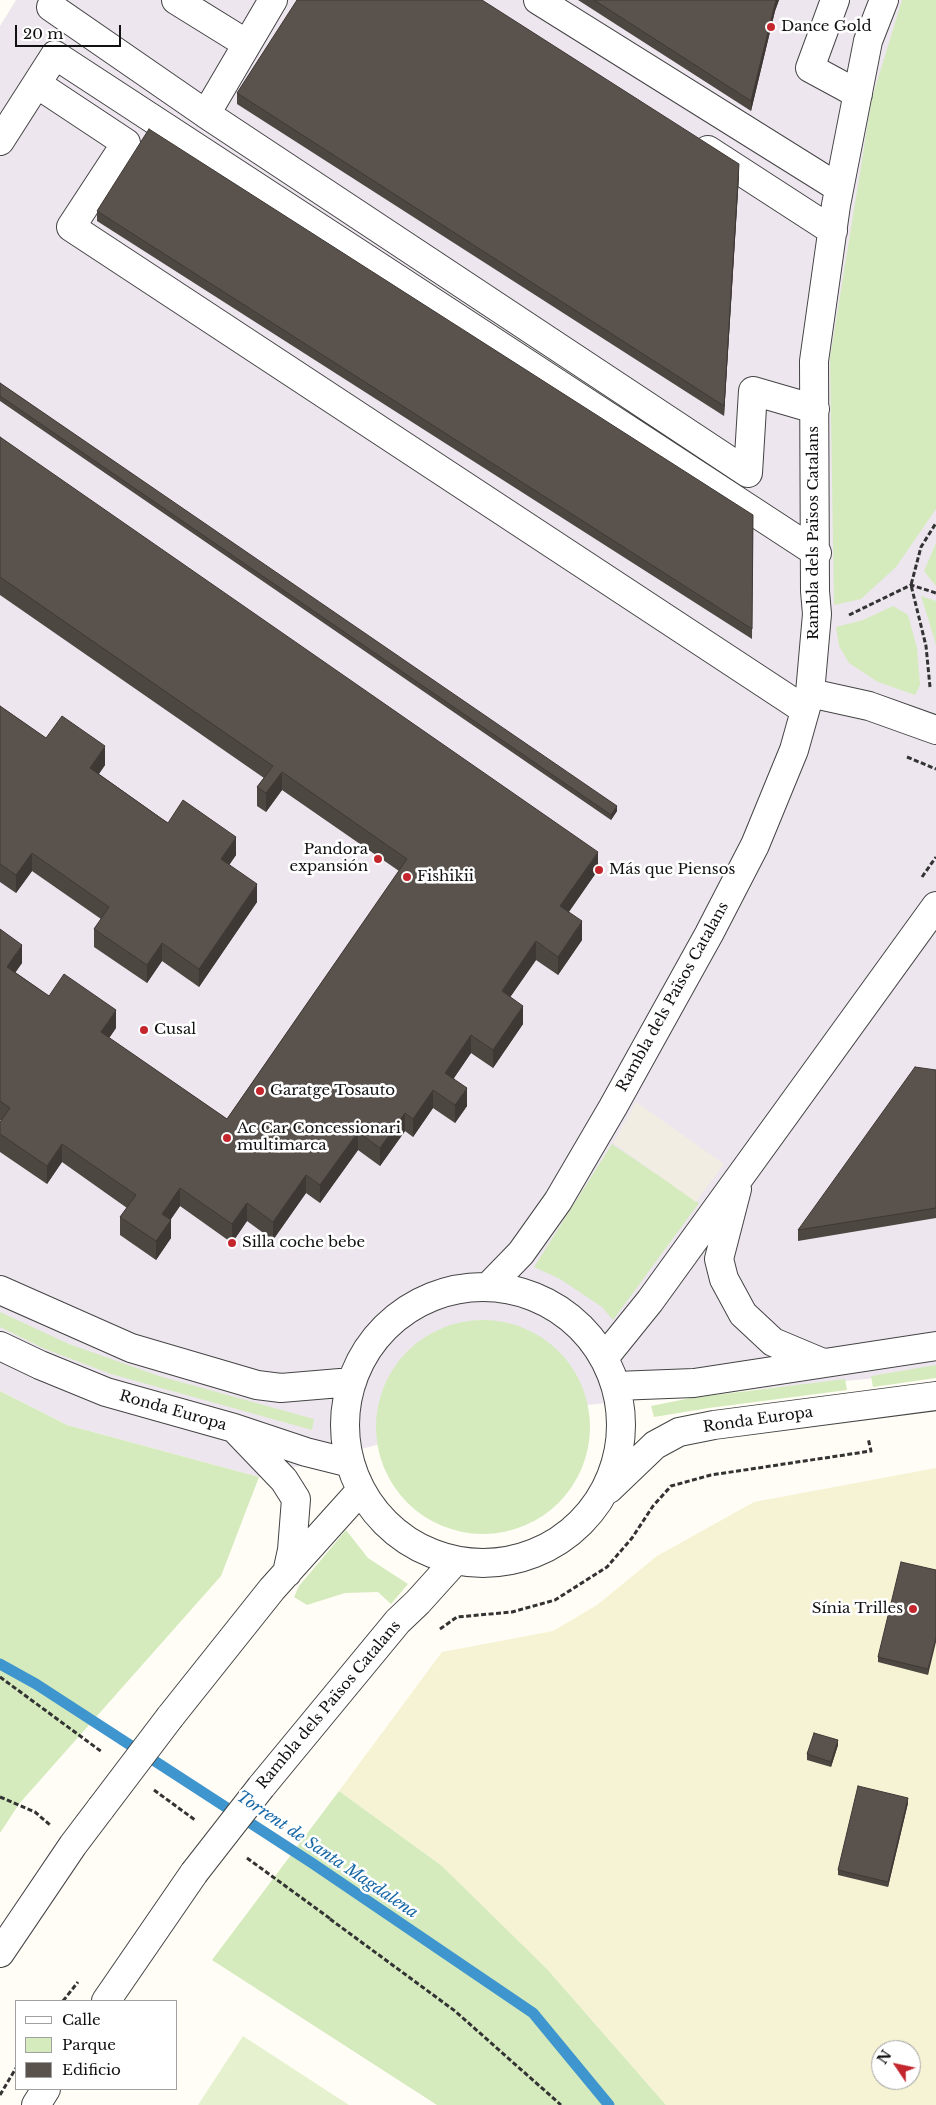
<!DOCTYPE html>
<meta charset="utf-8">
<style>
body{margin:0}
#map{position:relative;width:936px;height:2105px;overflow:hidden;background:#fffdf5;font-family:"Libre Baskerville",serif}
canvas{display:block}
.legend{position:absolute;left:15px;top:2000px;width:162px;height:90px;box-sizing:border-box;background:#fff;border:1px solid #a0a0a0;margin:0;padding:6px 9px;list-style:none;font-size:15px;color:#111}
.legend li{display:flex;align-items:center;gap:10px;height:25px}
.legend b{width:25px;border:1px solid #a0a0a0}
.north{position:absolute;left:871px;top:2040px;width:50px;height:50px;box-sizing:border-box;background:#fff;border:1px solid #a0a0a0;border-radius:50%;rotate:304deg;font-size:14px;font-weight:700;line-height:20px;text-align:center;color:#111}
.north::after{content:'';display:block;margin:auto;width:18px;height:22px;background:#c4262e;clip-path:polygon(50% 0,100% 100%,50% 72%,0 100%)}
.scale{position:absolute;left:15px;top:25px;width:106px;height:22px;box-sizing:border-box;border:2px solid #111;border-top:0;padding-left:6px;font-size:15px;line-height:18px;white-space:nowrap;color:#111;-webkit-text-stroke:4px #fff;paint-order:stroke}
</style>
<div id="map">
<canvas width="936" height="2105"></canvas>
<ul class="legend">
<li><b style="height:6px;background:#fff"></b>Calle</li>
<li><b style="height:14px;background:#d5ebbd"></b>Parque</li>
<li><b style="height:14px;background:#5a524d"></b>Edificio</li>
</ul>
<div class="north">N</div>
<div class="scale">20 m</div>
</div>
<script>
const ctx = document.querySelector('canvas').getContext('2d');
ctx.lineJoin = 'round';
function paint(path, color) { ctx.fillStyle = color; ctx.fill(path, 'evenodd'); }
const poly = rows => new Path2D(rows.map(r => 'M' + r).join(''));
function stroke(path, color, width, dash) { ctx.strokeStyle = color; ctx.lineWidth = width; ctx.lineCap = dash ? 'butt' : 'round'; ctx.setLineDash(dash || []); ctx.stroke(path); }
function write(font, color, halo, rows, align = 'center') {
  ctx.font = font + ' "Libre Baskerville",serif'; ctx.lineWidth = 5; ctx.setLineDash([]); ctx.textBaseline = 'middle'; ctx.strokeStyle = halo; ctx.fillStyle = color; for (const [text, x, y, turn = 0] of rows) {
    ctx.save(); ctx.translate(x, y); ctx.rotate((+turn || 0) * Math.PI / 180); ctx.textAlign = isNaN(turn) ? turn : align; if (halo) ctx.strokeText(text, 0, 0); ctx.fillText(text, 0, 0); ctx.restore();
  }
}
const industrial = poly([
 [16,0,936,0,936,1370,867,1379,490,1414,259,1477,67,1425,0,1391,0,26]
]);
const farmland = poly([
 [936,1468,936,2105,666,2105,547,1969,442,1866,339,1791,442,1652,553,1631,597,1605,657,1556,754,1502],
 [881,2050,911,2050,911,2080,881,2080]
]);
const green = poly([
 [902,0,936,0,936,509,896,567,861,599,834,605,830,358,872,98],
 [936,543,936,586,924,571],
 [921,596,936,601,936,646,935,641],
 [893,606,908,615,917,648,920,685,915,695,878,682,849,663,839,646,836,627,863,620],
 [612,1144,699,1203,613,1320,602,1307,560,1279,534,1267],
 [0,1312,69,1344,159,1376,314,1419,312,1430,111,1374,45,1349,0,1327],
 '376 1427a107 107 0 1 1 214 0a107 107 0 1 1-214 0Z',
 [936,1365,936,1378,873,1387,871,1376],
 [845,1379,847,1390,709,1408,654,1417,651,1406,691,1398],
 [0,1391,67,1425,259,1477,221,1576,19,1804,0,1833],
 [346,1530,368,1558,408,1584,391,1604,378,1592,345,1593,307,1605,294,1597,299,1586],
 [339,1791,442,1866,547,1969,666,2105,437,2105,212,1960]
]);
const pitch = poly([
 [243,2036,349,2105,198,2105]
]);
const plaza = poly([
 [636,1102,724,1164,696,1202,613,1143]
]);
const stream = poly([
 [0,1664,36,1684,312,1863,533,2013,609,2105]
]);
const path = poly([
 [849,615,911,585,936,593],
 [930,687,926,646,911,585,921,547,936,523],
 [907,757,936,769],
 [922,877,936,857],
 [440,1629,457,1617,512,1612,555,1600,607,1567,632,1538,653,1506,671,1486,711,1475,871,1451,868,1438],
 [0,1677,102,1752],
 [154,1790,195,1820],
 [0,1797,35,1812,50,1825],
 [247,1858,332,1920],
 [330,1919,455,2011,561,2105],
 [63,2001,78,1982],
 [0,2095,16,2068]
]);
const minor = poly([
 [176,0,247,44],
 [273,0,206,114,748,473,753,391,815,409],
 [538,0,839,188],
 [835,0,810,68,858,94],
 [51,7,206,114],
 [37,84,126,143,71,227,805,710],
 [0,141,55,55,817,553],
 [708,150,833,231],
 [810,693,869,706,936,730],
 [737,1189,719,1259,724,1279,743,1314,773,1342,823,1363],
 '345 1425a138 138 0 1 1 276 0a138 138 0 1 1-276 0Z',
 [488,1287,521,1253,558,1201,613,1107,709,934,755,845,794,750,810,693,817,614,815,591,814,361,836,205,868,41,884,0],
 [0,1290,131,1348,257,1385,281,1388,352,1382],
 [0,1346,40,1365,106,1392,234,1428,306,1452,350,1463],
 [604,1358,650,1301,936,906],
 [616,1386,694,1383,936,1346],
 [237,1431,284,1480,296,1499,292,1550,287,1573],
 [609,1489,655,1445,679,1432,714,1425,936,1396],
 [170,1717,272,1589,361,1490],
 [261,1787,398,1621,418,1602,455,1561],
 [0,1953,73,1845,101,1808],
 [106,2001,194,1873],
 [36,2105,46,2089]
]);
const minorBridge = poly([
 [101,1808,170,1717],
 [194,1873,261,1787]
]);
const wall = poly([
 [578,0,779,0,775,11,751,111],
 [237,93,739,175,724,416,237,104],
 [97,211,753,515,752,639,97,221],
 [0,383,617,811,611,820,0,401],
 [0,437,598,870,569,912,582,940,558,975,536,960,510,997,523,1024,493,1068,471,1053,454,1078,467,1106,455,1123,433,1108,413,1137,405,1131,380,1166,358,1150,320,1203,306,1193,273,1240,247,1221,232,1243,180,1206,171,1219,171,1238,156,1260,120,1235,120,1217,127,1208,62,1162,47,1184,0,1152,0,1122,1,1120,0,1120,0,929,22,963,15,972,49,996,116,1028,109,1038,227,1119,399,871,282,790,266,812,257,806,257,787,264,778,0,595],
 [0,706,46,738,105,765,99,774,168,823,236,855,229,865,257,902,199,987,162,961,147,983,94,947,94,929,101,919,32,871,16,893,0,882],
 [936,1070,936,1218,798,1241,798,1230],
 [936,1570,928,1675,878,1662,878,1657],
 [838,1745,831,1767,807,1760,807,1754],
 [908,1803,888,1887,838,1875,838,1870]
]);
const shadedWall = poly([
 [776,0,779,0,775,11,751,111,751,101],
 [739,164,739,175,724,416,724,406],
 [105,746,105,765,90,786,90,768],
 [282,772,282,790,266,812,266,793],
 [617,806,617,811,611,820,611,815],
 [236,837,236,855,221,877,221,859],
 [598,852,598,870,560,924,560,906],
 [32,853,32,871,16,893,16,875],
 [257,884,257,902,199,987,199,969],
 [582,921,582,940,558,975,558,957],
 [536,941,536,960,502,1009,502,991],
 [162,943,162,961,147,983,147,965],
 [22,945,22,963,7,985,7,967],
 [523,1006,523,1024,493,1068,493,1050],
 [116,1010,116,1028,101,1050,101,1032],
 [471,1035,471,1053,445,1091,445,1073],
 [467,1088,467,1106,455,1123,455,1105],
 [433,1090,433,1108,413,1137,413,1119],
 [405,1113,405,1131,380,1166,380,1148],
 [358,1132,358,1150,320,1203,320,1185],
 [62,1144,62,1162,47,1184,47,1166],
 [306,1175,306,1193,273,1240,273,1222],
 [180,1188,180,1206,162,1232,162,1214],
 [247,1203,247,1221,232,1243,232,1224],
 [171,1220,171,1238,156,1260,156,1241],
 [936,1637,936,1642,928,1675,928,1669],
 [838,1740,838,1745,831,1767,831,1762],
 [908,1798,908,1803,888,1887,888,1882]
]);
const building = poly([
 [297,0,482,0,739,164,724,406,237,93,297,0],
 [594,0,776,0,751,101,594,0],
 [149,129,753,515,752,629,97,211,149,129],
 [0,383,617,806,611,815,0,396,0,383],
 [0,437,598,852,560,906,582,921,558,957,536,941,502,991,523,1006,493,1050,471,1035,445,1073,467,1088,455,1105,433,1090,413,1119,405,1113,380,1148,358,1132,320,1185,306,1175,273,1222,247,1203,232,1224,180,1188,162,1214,171,1220,156,1241,120,1217,136,1195,62,1144,47,1166,0,1134,0,1122,10,1108,0,1101,0,929,22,945,7,967,49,996,64,974,116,1010,101,1032,227,1119,407,859,282,772,266,793,257,787,273,766,0,577,0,437],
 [0,706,46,738,62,716,105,746,90,768,162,819,168,823,183,800,236,837,221,859,257,884,199,969,162,943,147,965,94,929,109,907,32,853,16,875,0,864,0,706],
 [915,1067,936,1070,936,1208,798,1230,915,1067],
 [901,1562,936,1570,936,1637,928,1669,878,1657,901,1562],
 [814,1733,838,1740,831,1762,807,1754,814,1733],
 [858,1786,908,1798,888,1882,838,1870,858,1786]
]);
const markers = [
 [771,27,5,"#c4262e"],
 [378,859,5,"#c4262e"],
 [599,870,5,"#c4262e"],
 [407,877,5,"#c4262e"],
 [144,1030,5,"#c4262e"],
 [260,1091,5,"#c4262e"],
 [227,1138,5,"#c4262e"],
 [232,1243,5,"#c4262e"],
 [913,1609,5,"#c4262e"]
];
const poiNames = [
 ["Dance Gold",781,27],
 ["Pandora",368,850,"right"],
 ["expansión",368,867,"right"],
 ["Más que Piensos",609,870],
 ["Fishikii",417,877],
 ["Cusal",154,1030],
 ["Garatge Tosauto",270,1091],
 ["Ac Car Concessionari",237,1129],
 ["multimarca",237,1146],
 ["Silla coche bebe",242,1243],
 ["Sínia Trilles",903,1609,"right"]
];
const streetNames = [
 ["Rambla dels Països Catalans",814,533,-90],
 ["Rambla dels Països Catalans",673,997,-61],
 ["Ronda Europa",173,1411,16],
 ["Ronda Europa",758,1420,-8],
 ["Rambla dels Països Catalans",329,1705,-50]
];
const waterNames = [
 ["Torrent de Santa Magdalena",327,1855,34]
];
paint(industrial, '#eee6ef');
paint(farmland, '#f6f3d4');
paint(green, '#d5ebbd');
paint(pitch, '#e6f2cf');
paint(plaza, '#f1ede2');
stroke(stream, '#3f96cf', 11);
stroke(minor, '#444', 30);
stroke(path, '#333', 3, [5, 2.5]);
stroke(minor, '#fff', 28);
stroke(minorBridge, '#444', 30, []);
stroke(minorBridge, '#fff', 28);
paint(wall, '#4d4742');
paint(shadedWall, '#3f3936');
paint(building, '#5a524d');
stroke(building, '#3f3936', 1);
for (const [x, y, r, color] of markers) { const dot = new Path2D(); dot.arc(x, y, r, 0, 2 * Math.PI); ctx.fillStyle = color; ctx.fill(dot); stroke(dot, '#fff', 2); }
write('15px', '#111', '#fff', poiNames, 'left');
write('15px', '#111', '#fff', streetNames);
write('italic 16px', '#1768a6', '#fff', waterNames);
</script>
